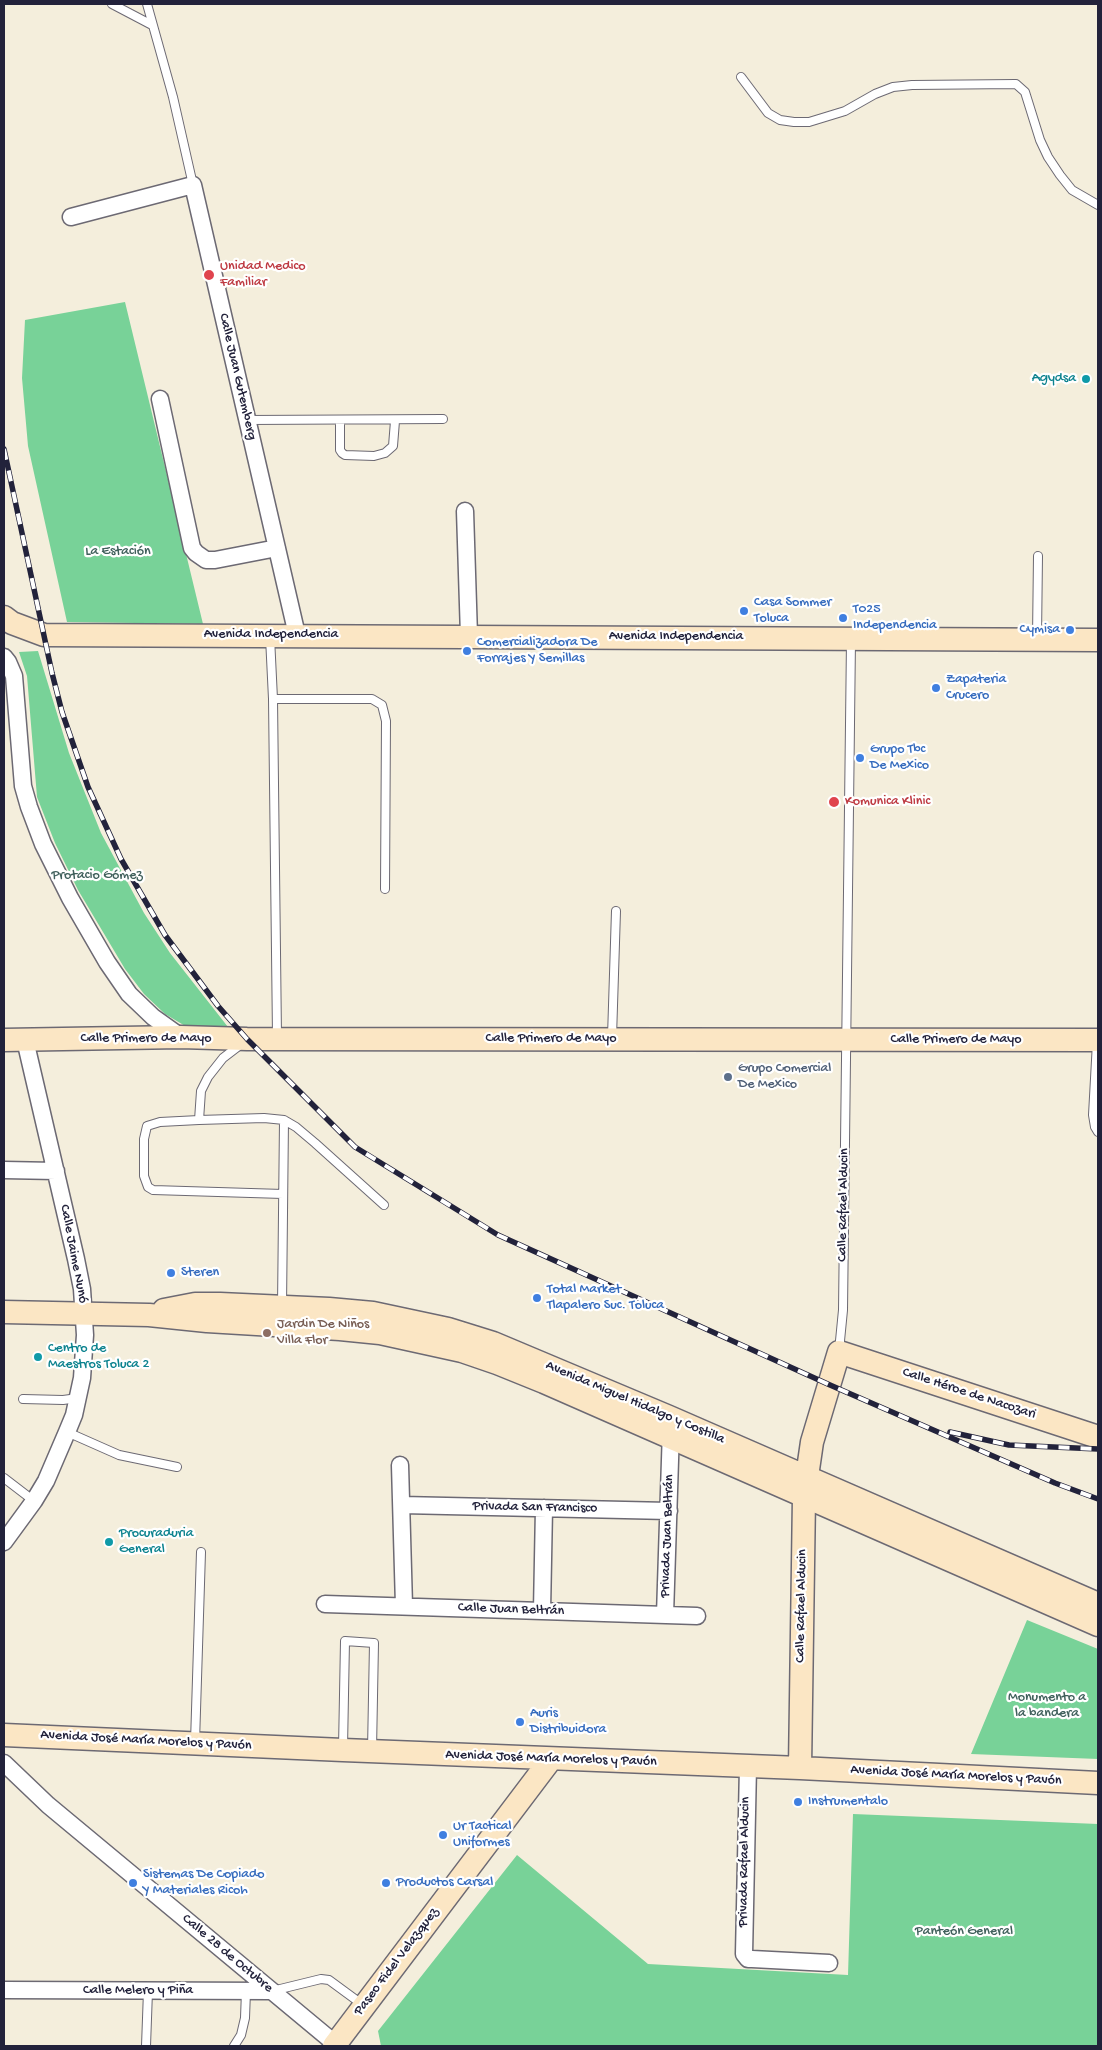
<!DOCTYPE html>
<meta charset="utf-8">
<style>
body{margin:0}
#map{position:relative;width:1102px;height:2050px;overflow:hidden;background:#f4eedc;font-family:"Gochi Hand",sans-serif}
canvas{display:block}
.frame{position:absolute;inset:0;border:5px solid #22223b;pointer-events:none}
</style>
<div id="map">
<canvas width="1102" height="2050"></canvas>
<div class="frame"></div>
</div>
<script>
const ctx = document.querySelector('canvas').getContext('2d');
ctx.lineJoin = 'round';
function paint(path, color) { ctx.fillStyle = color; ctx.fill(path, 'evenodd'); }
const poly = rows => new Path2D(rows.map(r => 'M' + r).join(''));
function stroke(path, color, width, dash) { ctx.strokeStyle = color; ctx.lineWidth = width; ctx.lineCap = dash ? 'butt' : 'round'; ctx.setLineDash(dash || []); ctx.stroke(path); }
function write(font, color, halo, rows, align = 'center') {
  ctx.font = font + ' "Gochi Hand",sans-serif'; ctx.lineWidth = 4.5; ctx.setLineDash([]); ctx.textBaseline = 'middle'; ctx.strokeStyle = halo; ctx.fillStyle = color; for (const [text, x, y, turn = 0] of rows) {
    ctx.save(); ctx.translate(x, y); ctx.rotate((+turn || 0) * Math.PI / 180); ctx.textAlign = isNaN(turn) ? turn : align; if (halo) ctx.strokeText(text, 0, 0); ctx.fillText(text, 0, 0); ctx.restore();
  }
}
const green = poly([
 [125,302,203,624,67,622,28,446,22,378,25,320],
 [38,651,69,753,101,833,144,913,170,953,228,1027,187,1027,165,1014,144,994,125,969,78,890,55,843,37,797,27,676,19,652],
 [1027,1620,1098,1649,1098,1759,971,1754],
 [853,1814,1098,1824,1098,2046,381,2046,378,2031,517,1855,648,1964,848,1975]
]);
const lane = poly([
 [112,4,152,25],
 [147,4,173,97,193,185],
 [741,77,768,113,780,120,794,122,809,122,845,111,875,94,893,87,912,85,1016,84,1025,92,1040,140,1048,157,1060,175,1072,190,1098,205],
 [247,420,443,419],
 [340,420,340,450,342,453,345,455,374,456,385,453,393,446,395,421],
 [270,637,273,699],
 [1037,637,1038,556],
 [277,1036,273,699,372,699,382,705,386,721,385,889],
 [612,1037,616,911],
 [1097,1042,1093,1115,1095,1127,1098,1132],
 [199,1120,201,1091,208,1077,223,1058,240,1045],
 [283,1194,153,1190,148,1187,144,1176,144,1139,147,1126,160,1122,199,1120,264,1118,284,1120,296,1127,315,1143,384,1205],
 [282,1306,284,1120],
 [839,1351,843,1310,851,640],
 [23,1399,63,1400,78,1398],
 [67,1432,119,1455,177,1467],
 [4,1478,34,1501],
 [195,1742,201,1552],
 [343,1748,345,1641,374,1643,372,1750],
 [272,1991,321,1979,329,1980,363,2005],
 [146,2046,148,1991],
 [234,2046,241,2035,245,2018,246,1991]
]);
const street = poly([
 [71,217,193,185,297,635],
 [160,399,192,548,196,553,206,560,215,560,277,548],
 [465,511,469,636],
 [4,657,8,662,14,676,23,786,29,807,43,844,70,898,107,962,129,994,153,1017,181,1037],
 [4,1170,56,1171],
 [400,1465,404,1606],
 [402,1505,669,1511],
 [4,1542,34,1501,46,1481,67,1432,74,1415,82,1378,85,1335,82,1289,76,1259,25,1040],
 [325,1604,697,1616],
 [542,1611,544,1508],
 [665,1615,671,1429],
 [4,1763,48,1805,338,2046],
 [748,1766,744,1954,748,1959,752,1959,829,1963],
 [4,1990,272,1991]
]);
const secondary = poly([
 [4,617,12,623,44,635,1098,640],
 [4,1040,181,1037,247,1039,1098,1040],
 [164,1310,195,1304,220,1304,329,1309,373,1313,448,1329,493,1343,669,1417,1098,1604],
 [4,1312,149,1315,207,1321,340,1329,380,1333,462,1351,497,1363,544,1382,1098,1625],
 [4,1735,343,1750,800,1768,1098,1783],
 [800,1768,804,1497,812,1442,839,1352,1098,1437],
 [334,2046,551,1759]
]);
const rail = poly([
 [4,449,52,673,62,712,88,787,121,859,165,935,218,1006,247,1039,355,1147,498,1235,830,1385,1055,1483,1098,1499],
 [950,1432,1009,1445,1098,1449]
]);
const markers = [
 [209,275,6,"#e0444e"],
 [1086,379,5,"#0f9aa8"],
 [744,611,5,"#3f7fe0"],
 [843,618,5,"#3f7fe0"],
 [1070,630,5,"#3f7fe0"],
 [467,651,5,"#3f7fe0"],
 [936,688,5,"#3f7fe0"],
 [860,758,5,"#3f7fe0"],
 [834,802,6,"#e0444e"],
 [728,1077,5,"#5c6f8a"],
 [171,1273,5,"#3f7fe0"],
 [537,1298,5,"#3f7fe0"],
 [267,1333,5,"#8d6e63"],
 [38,1357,5,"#0f9aa8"],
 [109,1542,5,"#0f9aa8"],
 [520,1722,5,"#3f7fe0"],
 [798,1802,5,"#3f7fe0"],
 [443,1835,5,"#3f7fe0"],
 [133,1883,5,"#3f7fe0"],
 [386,1883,5,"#3f7fe0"]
];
const healthNames = [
 ["Unidad Medico",220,267],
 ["Familiar",220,283],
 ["Komunica Klinic",845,802]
];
const streetNames = [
 ["Calle Juan Gutemberg",237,377,77],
 ["Avenida Independencia",271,635],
 ["Avenida Independencia",676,637],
 ["Calle Primero de Mayo",146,1039],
 ["Calle Primero de Mayo",551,1039],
 ["Calle Primero de Mayo",956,1040],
 ["Calle Rafael Alducin",844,1205,-89],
 ["Calle Jaime Nunó",73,1254,79],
 ["Calle Héroe de Nacozari",969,1394,18],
 ["Avenida Miguel Hidalgo y Costilla",635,1403,23],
 ["Privada San Francisco",535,1508,1],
 ["Privada Juan Beltrán",668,1536,-88],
 ["Calle Rafael Alducin",802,1606,-89],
 ["Calle Juan Beltrán",511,1610,2],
 ["Avenida José María Morelos y Pavón",146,1741,3],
 ["Avenida José María Morelos y Pavón",551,1759,2],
 ["Avenida José María Morelos y Pavón",956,1776,3],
 ["Privada Rafael Alducin",745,1862,-89],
 ["Calle 28 de Octubre",227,1954,40],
 ["Paseo Fidel Velazquez",397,1962,-53],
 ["Calle Melero y Piña",138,1991]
];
const cultureNames = [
 ["Agydsa",1076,379,"right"],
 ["Centro de",48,1349],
 ["Maestros Toluca 2",48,1365],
 ["Procuraduria",119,1534],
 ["General",119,1550]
];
const parkNames = [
 ["La Estación",118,552],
 ["Protacio Gómez",97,876],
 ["Monumento a",1047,1698],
 ["la bandera",1047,1714],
 ["Panteón General",964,1932]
];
const shopNames = [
 ["Casa Sommer",754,603],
 ["Toluca",754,619],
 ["T025",853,610],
 ["Independencia",853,626],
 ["Cymisa",1060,630,"right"],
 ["Comercializadora De",477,643],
 ["Forrajes Y Semillas",477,659],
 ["Zapateria",946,680],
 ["Crucero",946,696],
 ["Grupo Tbc",870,750],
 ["De Mexico",870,766],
 ["Steren",181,1273],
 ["Total Market",547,1290],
 ["Tlapalero Suc. Toluca",547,1306],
 ["Auris",530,1714],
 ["Distribuidora",530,1730],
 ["Instrumentalo",808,1802],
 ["Ur Tactical",453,1827],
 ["Uniformes",453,1843],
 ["Sistemas De Copiado",143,1875],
 ["Y Materiales Ricoh",143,1891],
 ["Productos Carsal",396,1883]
];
const serviceNames = [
 ["Grupo Comercial",738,1069],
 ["De Mexico",738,1085]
];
const educationNames = [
 ["Jardin De Niños",277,1325],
 ["Villa Flor",277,1341]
];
paint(green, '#78d298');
stroke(lane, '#6c6973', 10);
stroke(street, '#6c6973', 19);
stroke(secondary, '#6c6973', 25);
stroke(lane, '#fff', 8);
stroke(street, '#fff', 16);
stroke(secondary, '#fbe6c4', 22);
stroke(rail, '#22223b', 5.5);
stroke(rail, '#fff', 4, [11]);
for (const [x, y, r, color] of markers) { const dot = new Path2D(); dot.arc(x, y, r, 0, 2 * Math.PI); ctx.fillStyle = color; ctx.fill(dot); stroke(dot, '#fff', 2); }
write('14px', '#be3a42', '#fff', healthNames, 'left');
write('14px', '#22223b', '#fff', streetNames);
write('14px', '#0d838f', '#fff', cultureNames, 'left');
write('14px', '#40605c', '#fff', parkNames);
write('14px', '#366cbe', '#fff', shopNames, 'left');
write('14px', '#4e5e75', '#fff', serviceNames, 'left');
write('14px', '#785e54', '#fff', educationNames, 'left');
</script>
